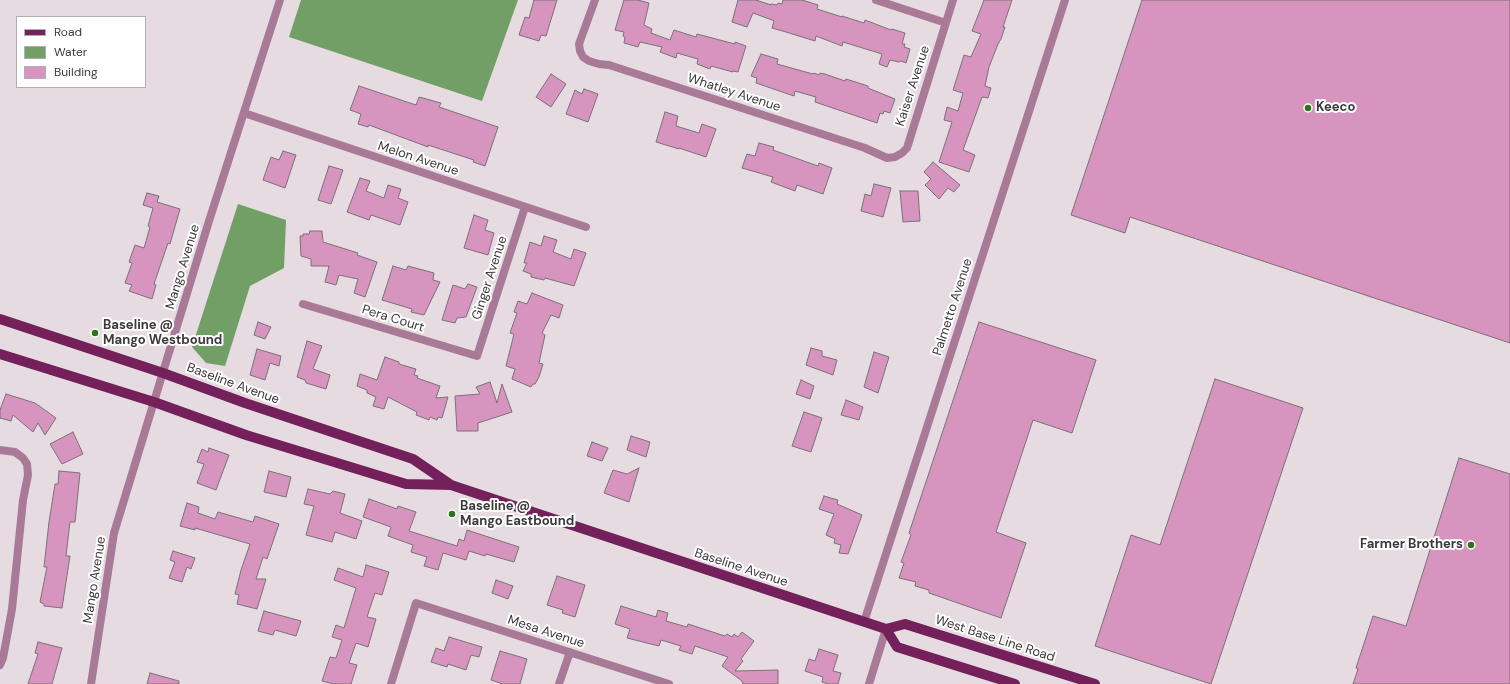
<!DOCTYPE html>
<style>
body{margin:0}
#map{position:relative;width:1510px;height:684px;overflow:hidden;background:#e5dbe1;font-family:"DM Sans",sans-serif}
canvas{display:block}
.legend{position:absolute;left:16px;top:16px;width:130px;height:72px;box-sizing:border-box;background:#fff;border:1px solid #b1afb1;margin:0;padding:5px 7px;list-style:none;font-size:12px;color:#3d383b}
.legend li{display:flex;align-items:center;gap:8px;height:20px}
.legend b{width:20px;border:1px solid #b1afb1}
</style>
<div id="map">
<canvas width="1510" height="684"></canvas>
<ul class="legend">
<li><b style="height:5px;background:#74215b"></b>Road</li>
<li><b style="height:11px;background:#719f66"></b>Water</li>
<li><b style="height:11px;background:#d794be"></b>Building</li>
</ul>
</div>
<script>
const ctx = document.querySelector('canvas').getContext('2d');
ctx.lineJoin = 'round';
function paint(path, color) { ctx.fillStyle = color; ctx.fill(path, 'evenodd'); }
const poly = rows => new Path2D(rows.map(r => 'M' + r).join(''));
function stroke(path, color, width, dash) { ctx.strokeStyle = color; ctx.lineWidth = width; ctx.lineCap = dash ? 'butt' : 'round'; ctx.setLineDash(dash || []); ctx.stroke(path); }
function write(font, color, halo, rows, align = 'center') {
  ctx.font = font + ' "DM Sans",sans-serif'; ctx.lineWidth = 4; ctx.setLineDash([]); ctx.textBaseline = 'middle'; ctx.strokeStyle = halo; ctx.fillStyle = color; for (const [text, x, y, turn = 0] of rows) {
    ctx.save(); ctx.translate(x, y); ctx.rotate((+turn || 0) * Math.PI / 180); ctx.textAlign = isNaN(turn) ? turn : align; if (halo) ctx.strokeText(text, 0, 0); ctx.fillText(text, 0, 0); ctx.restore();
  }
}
const water = poly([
 [301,0,518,0,482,101,289,37],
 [238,204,286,220,284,268,250,286,225,366,206,363,192,347]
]);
const building = poly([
 [534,0,557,0,546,36,541,35,539,41,519,35,525,17,529,18,534,0],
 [624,0,638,0,649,3,644,25,652,29,651,33,670,40,674,30,696,37,697,34,735,44,735,42,746,46,738,72,733,71,733,72,711,66,710,69,697,64,698,59,677,53,676,58,660,52,662,47,640,42,638,47,624,43,625,37,623,36,624,32,615,30,624,0],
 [738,0,756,0,771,5,771,4,777,5,778,3,782,4,783,0,802,0,818,5,817,9,842,17,842,16,864,23,865,20,891,30,892,29,905,33,902,44,905,44,904,47,910,49,906,63,901,61,899,62,890,60,887,67,879,64,882,54,843,42,842,46,816,36,815,41,786,32,772,28,774,21,772,20,753,13,747,27,732,22,738,0],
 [984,0,1012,0,1003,27,1005,27,1001,39,998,44,989,67,985,86,991,88,988,98,982,97,963,150,975,155,969,172,939,162,952,122,944,120,947,107,958,111,963,93,953,90,964,55,971,57,981,34,972,31,984,0],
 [1142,0,1510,0,1510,343,1130,217,1125,233,1071,215,1142,0],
 [761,54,778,59,777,64,813,74,814,73,819,75,820,73,825,74,845,81,846,79,868,86,868,88,895,99,890,113,884,111,883,114,880,113,877,123,815,102,816,97,795,91,794,96,756,83,757,78,751,76,761,54],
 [551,74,566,84,551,107,536,97,551,74],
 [359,86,416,105,419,97,441,103,439,107,498,127,485,166,473,162,474,160,428,145,428,147,369,125,368,127,358,124,361,114,350,110,359,86],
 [584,89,598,94,588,122,566,114,575,90,582,94,584,89],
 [665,112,678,116,676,126,699,133,702,124,716,129,706,157,679,148,679,149,656,142,665,112],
 [759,143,774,147,773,150,818,166,819,163,832,168,823,194,797,185,795,191,771,182,773,177,742,168,747,154,755,156,759,143],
 [283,151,296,155,285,188,263,180,271,157,279,160,283,151],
 [933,162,960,185,954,192,948,188,939,199,925,185,931,179,924,172,933,162],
 [329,166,343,170,331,204,318,200,329,166],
 [360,178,370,181,366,191,384,198,388,185,401,189,398,198,408,202,400,225,371,215,369,220,347,212,360,178],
 [874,184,891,188,883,217,861,211,865,194,871,196,874,184],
 [900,191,918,191,920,221,903,222,900,191],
 [147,193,159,196,157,202,180,209,170,244,168,243,154,284,156,285,152,299,129,291,132,285,125,283,132,263,129,262,135,245,144,248,150,227,148,226,153,208,143,205,147,193],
 [474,215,488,220,485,230,494,233,488,255,464,248,474,215],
 [310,231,322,231,323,242,358,253,357,255,377,262,365,297,354,293,358,279,339,275,336,285,325,282,329,266,311,266,311,259,301,256,300,236,303,236,303,234,309,234,310,231],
 [544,236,557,240,553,252,571,259,574,249,586,253,574,286,545,278,544,280,531,277,531,274,523,271,527,263,524,263,530,242,541,246,544,236],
 [393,266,406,270,408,266,434,273,433,280,440,282,424,315,411,312,412,309,382,300,393,266],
 [468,284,477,287,466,317,457,318,455,323,442,320,453,285,465,289,468,284],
 [532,293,563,305,559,318,551,315,542,333,545,335,539,363,543,364,539,377,535,384,533,384,531,387,512,379,515,369,506,366,514,334,510,333,517,313,514,312,518,301,527,304,532,293],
 [258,322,271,327,265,339,254,335,258,322],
 [979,322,1096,360,1072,433,1033,420,996,532,1026,543,1001,618,929,593,929,590,915,586,916,582,899,578,904,563,901,562,911,535,909,533,979,322],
 [307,341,322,346,313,369,330,375,326,389,306,383,305,380,297,377,307,341],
 [811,348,822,351,822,356,837,360,833,375,806,365,811,348],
 [257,349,281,356,279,366,270,363,265,380,250,375,257,349],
 [874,352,889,357,878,393,864,387,874,352],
 [385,357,399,362,399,364,416,369,414,375,418,376,417,378,440,386,436,398,448,397,442,418,438,417,437,420,430,417,429,420,416,415,417,412,388,397,384,409,373,406,376,397,367,393,367,390,357,386,360,374,377,380,385,357],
 [1215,379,1303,408,1211,684,1095,646,1131,535,1160,545,1215,379],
 [801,380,814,386,810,399,796,394,801,380],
 [490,382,497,403,502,384,512,412,478,423,478,431,457,431,455,396,480,394,476,387,490,382],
 [6,394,35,403,56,418,45,435,38,423,33,432,13,415,11,421,0,418,0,410,6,394],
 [846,400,863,407,859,420,841,415,846,400],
 [804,412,822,418,811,452,792,446,804,412],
 [73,432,83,454,62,464,50,444,73,432],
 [631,436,650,442,646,457,627,450,631,436],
 [592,442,608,448,602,461,587,456,592,442],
 [209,448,229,455,216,490,197,483,204,464,197,462,202,449,208,452,209,448],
 [1459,458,1510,474,1510,684,1353,684,1358,669,1356,668,1373,616,1406,626,1459,458],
 [639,468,629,502,604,493,613,470,627,474,639,468],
 [59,471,80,473,75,522,70,522,66,556,70,556,62,608,44,606,44,604,40,602,47,567,44,567,49,522,55,484,58,484,59,471],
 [269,471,291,477,286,497,264,492,269,471],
 [308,489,330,494,333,491,345,494,340,513,362,521,356,539,335,532,332,542,306,535,314,506,304,504,308,489],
 [824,496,838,500,837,504,862,515,848,554,839,553,841,545,834,543,835,539,826,535,834,514,819,509,824,496],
 [369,499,397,509,398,506,416,512,409,531,457,546,459,539,464,541,467,530,519,547,514,562,486,554,485,556,469,551,466,560,443,553,438,570,424,566,427,557,411,552,413,545,388,536,391,527,363,517,369,499],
 [187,503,199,507,198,513,215,519,218,512,253,522,255,516,279,524,267,559,263,557,256,579,266,579,257,609,237,604,239,595,235,594,241,570,250,544,195,528,195,530,180,526,187,503],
 [173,551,195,558,191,569,187,567,182,582,169,578,175,562,170,560,173,551],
 [366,565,389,572,382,595,375,593,367,617,376,619,368,647,356,643,349,663,357,665,351,684,334,684,322,681,330,657,336,658,342,640,332,637,336,625,344,628,356,588,334,580,338,568,363,577,366,565],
 [557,576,585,585,575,617,562,613,563,610,547,605,557,576],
 [496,580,513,586,508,599,492,593,496,580],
 [621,606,656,617,658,610,668,613,666,621,687,627,688,624,725,636,727,634,732,637,734,634,738,637,742,632,754,641,741,659,743,661,735,671,778,670,778,684,743,684,742,681,722,666,728,657,695,646,692,654,679,650,681,646,661,640,659,646,627,638,630,629,615,624,621,606],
 [264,611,301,621,296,636,275,630,273,635,258,631,264,611],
 [449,637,482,647,479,657,471,655,466,670,448,664,447,667,431,662,436,648,444,651,449,637],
 [38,642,62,648,52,684,28,684,38,654,35,653,38,642],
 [819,649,838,655,833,671,841,673,838,684,829,684,822,682,823,677,805,671,809,659,815,661,819,649],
 [500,651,527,659,520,684,503,684,491,680,500,651],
 [150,673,179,681,179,684,147,684,150,673]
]);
const minor = poly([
 [595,0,579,44,580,51,583,57,589,61,599,64,609,65,865,148,887,158,895,157,902,153,907,148,953,0],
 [876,0,946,23],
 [244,113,586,227],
 [303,304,477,356,525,207],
 [0,450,15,452,23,458,27,464,28,475,23,500,12,609,3,658,0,665],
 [391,684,416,603,669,684],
 [559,684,570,652]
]);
const tertiary = poly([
 [864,622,1065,0],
 [91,684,114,533,209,221,280,0],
 [869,684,886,629]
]);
const primary = poly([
 [0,319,163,373,245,403,413,459,451,485,886,629,897,647,1015,684],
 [0,354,154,402,246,435,406,484,451,485],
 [886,629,905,624,1095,684]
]);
const markers = [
 [1308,108,4,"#2c7417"],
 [95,333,4,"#2c7417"],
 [452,514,4,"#2c7417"],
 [1471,545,4,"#2c7417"]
];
const streetNames = [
 ["Kaiser Avenue",913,86,-72],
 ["Whatley Avenue",734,93,18],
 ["Melon Avenue",418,159,18],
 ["Mango Avenue",183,267,-73],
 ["Ginger Avenue",490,278,-72],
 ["Palmetto Avenue",953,307,-72],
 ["Pera Court",393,319,17],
 ["Baseline Avenue",233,384,20],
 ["Baseline Avenue",741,568,18],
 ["Mango Avenue",95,580,-81],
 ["Mesa Avenue",546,632,18],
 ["West Base Line Road",995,639,18]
];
const poiNames = [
 ["Keeco",1316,108],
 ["Baseline @",103,326],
 ["Mango Westbound",103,341],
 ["Baseline @",460,507],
 ["Mango Eastbound",460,522],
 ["Farmer Brothers",1463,545,"right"]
];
paint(water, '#719f66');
paint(building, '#d794be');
stroke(building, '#7b7177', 1);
stroke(minor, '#a97a97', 8);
stroke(tertiary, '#a97a97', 8);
stroke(primary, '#74215b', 10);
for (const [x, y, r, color] of markers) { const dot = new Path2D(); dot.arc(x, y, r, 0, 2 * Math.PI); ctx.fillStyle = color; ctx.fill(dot); stroke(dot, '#fff', 1.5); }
write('13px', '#3d383b', '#fff', streetNames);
write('bold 13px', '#3d383b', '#fff', poiNames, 'left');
</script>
